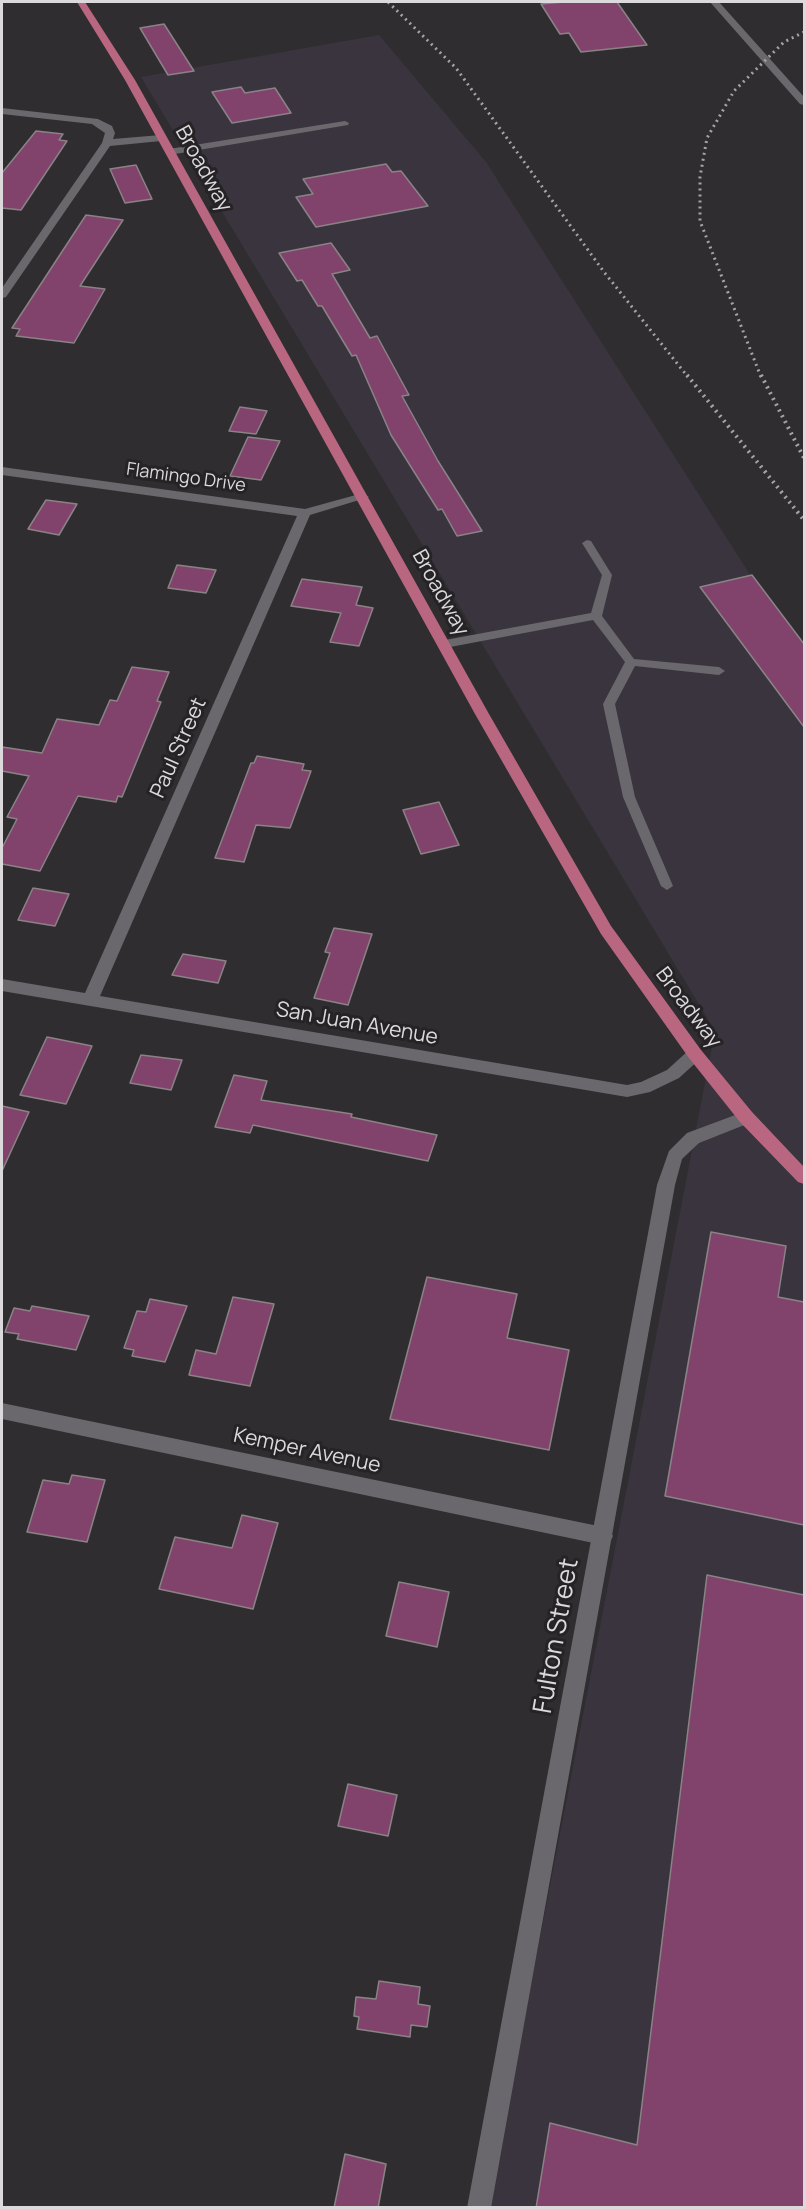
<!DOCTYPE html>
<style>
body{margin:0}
#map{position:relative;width:806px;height:2209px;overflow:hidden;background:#302d31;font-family:Manrope,sans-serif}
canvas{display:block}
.frame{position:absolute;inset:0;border:3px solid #dbd9db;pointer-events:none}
</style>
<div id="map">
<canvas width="806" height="2209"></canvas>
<div class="frame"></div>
</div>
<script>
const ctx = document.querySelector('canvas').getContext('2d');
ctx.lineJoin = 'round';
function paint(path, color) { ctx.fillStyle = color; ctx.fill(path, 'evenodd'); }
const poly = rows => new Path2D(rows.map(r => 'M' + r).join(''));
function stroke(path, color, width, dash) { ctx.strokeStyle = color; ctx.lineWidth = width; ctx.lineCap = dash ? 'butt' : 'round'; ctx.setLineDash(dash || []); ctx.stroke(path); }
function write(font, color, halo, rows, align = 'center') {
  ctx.font = font + ' Manrope,sans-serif'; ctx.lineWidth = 6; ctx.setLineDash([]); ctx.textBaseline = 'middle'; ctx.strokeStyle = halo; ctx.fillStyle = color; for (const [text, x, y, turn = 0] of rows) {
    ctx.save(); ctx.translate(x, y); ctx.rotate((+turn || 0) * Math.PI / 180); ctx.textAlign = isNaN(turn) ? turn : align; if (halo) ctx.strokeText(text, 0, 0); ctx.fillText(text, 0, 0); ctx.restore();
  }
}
const built = poly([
 [379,35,486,162,804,659,804,2207,488,2207,715,1031,141,77]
]);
const building = poly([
 [564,2,617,2,647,45,581,52,569,33,560,34,541,4,564,2],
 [164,24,194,71,168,75,140,28,164,24],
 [241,87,245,93,275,88,291,113,232,123,212,92,241,87],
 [36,131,63,134,59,140,67,141,21,210,2,208,2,173,36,131],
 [386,164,392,172,401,171,428,206,316,227,296,197,313,194,303,179,386,164],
 [136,165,152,199,125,203,110,169,136,165],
 [86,215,123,220,80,286,105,289,74,343,16,336,20,329,12,328,86,215],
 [331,243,350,270,332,274,370,338,377,336,409,395,402,396,438,461,482,531,457,536,442,509,438,510,391,435,356,355,352,356,322,306,318,306,302,280,297,281,279,253,331,243],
 [240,407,267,411,256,434,229,431,240,407],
 [248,437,280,441,261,480,230,476,248,437],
 [46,500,77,504,59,535,28,529,46,500],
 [177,565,216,570,206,593,168,588,177,565],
 [752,575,804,644,804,727,700,587,752,575],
 [302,579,362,587,356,605,373,608,359,646,330,642,341,613,291,606,302,579],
 [132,667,169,672,157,701,161,702,122,797,118,796,116,802,78,796,40,871,2,864,2,848,17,819,7,817,29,776,2,771,2,747,42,753,57,719,99,725,110,700,117,701,132,667],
 [257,756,304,764,302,770,311,771,290,828,256,825,244,862,215,858,251,763,254,763,257,756],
 [439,802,459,845,421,854,403,810,439,802],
 [33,888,69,894,55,926,18,920,33,888],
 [334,928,372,934,348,1005,314,998,330,953,325,952,334,928],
 [183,954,226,961,218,983,172,975,183,954],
 [47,1037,92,1046,66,1104,20,1095,47,1037],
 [141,1055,182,1060,171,1090,130,1083,141,1055],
 [234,1075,267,1081,261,1100,352,1114,351,1117,437,1135,428,1161,253,1125,250,1133,215,1127,234,1075],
 [2,1106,29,1112,2,1171,2,1106],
 [711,1232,786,1246,778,1297,804,1302,804,1525,665,1496,711,1232],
 [427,1277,517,1294,507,1338,569,1350,549,1450,390,1419,427,1277],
 [233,1297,274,1304,250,1386,189,1375,196,1350,216,1354,233,1297],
 [150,1299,187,1306,165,1362,132,1356,134,1350,124,1348,137,1311,146,1312,150,1299],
 [32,1306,89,1316,76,1350,17,1339,19,1334,5,1332,14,1308,30,1311,32,1306],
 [72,1475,105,1480,87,1542,27,1532,43,1480,69,1484,72,1475],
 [242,1515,278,1523,253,1609,159,1589,175,1537,232,1548,242,1515],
 [707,1575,804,1595,804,2208,536,2208,550,2123,637,2145,707,1575],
 [399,1582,449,1592,437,1647,386,1636,399,1582],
 [348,1784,397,1795,388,1836,338,1826,348,1784],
 [379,1981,420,1987,418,2004,430,2006,427,2027,411,2025,410,2037,357,2029,359,2017,354,2016,356,1997,376,1999,379,1981],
 [345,2154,386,2164,378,2208,334,2208,345,2154]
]);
const service = poly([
 [345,121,349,123,348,125,169,155,165,152,169,149,345,121],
 [587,540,591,541,612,575,602,616,634,659,719,667,725,671,719,675,635,666,615,704,635,797,673,886,667,890,661,886,623,797,603,704,625,662,593,620,445,648,439,644,445,640,591,613,602,575,582,543,587,540]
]);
const minor = poly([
 [710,2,719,2,804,97,804,105,800,104,710,2],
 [2,108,98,119,112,126,115,133,113,139,161,135,166,138,161,141,110,146,6,297,2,298,2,288,102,143,105,133,92,124,2,114,2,108],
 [2,467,305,509,363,493,369,497,310,515,100,996,627,1085,641,1082,667,1070,689,1050,701,1050,703,1054,701,1058,679,1078,650,1092,627,1097,2,991,2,979,85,993,297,516,2,475,2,467],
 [2,1403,603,1527,610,1530,613,1536,610,1542,603,1545,2,1419,2,1403]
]);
const tertiary = poly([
 [746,1111,752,1112,754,1117,752,1122,699,1143,682,1159,675,1185,491,2208,467,2208,657,1185,669,1151,687,1133,746,1111]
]);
const primary = poly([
 [77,2,85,2,135,80,489,714,611,926,701,1050,752,1112,804,1167,804,1184,798,1182,740,1122,689,1058,601,934,475,714,125,80,77,2]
]);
const railFar1 = poly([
 [388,2,456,68,604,272,688,377],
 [761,377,700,221,700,177,707,138,734,91,784,42,804,32]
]);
const rail = poly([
 [687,375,804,520],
 [761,375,804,458]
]);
const farStreetnames = [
 ["Flamingo Drive",186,478,8]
];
const streetNames = [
 ["Broadway",203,169,61],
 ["Broadway",440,593,61],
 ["Paul Street",179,748,-66],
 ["Broadway",688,1008,53],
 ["San Juan Avenue",357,1024,10],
 ["Kemper Avenue",307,1451,12]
];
const nearStreetnames = [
 ["Fulton Street",557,1636,-80]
];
paint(built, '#3a343e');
paint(building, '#81436b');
stroke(building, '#898386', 1.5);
paint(service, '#6b686d');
paint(minor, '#6b686d');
paint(tertiary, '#6b686d');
paint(primary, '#b96780');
stroke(railFar1, '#a5a3a6', 3, [2, 4]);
stroke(rail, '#a5a3a6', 4, [2, 4.5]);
write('18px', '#dbd9db', '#262327', farStreetnames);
write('21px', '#dbd9db', '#262327', streetNames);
write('26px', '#dbd9db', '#262327', nearStreetnames);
</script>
